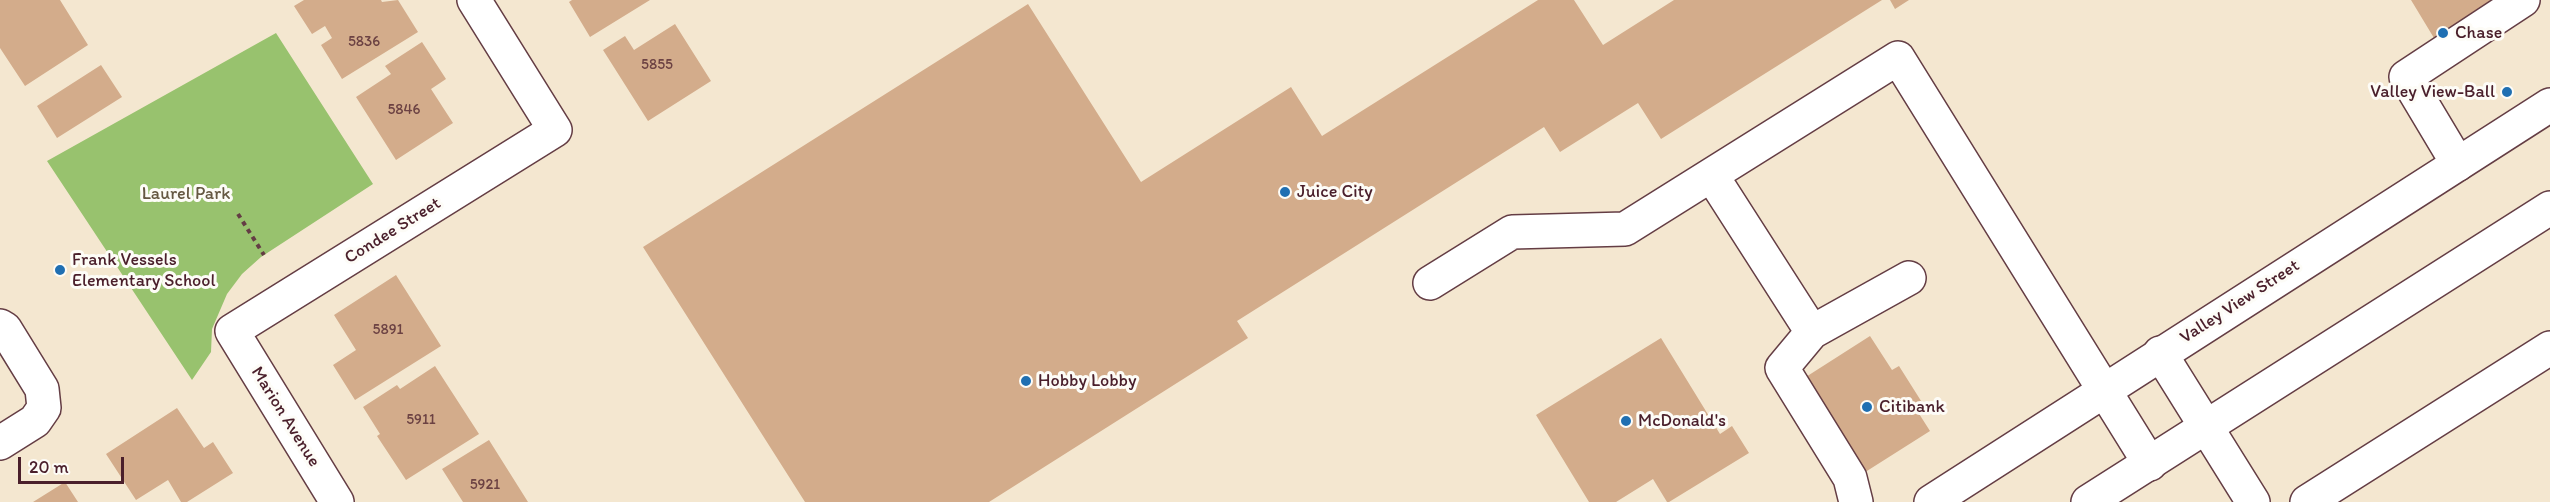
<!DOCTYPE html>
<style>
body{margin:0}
#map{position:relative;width:2550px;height:502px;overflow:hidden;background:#f4e7d0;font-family:Itim,sans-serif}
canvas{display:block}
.scale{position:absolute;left:18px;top:457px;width:106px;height:27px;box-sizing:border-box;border:3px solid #4a1f2b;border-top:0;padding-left:8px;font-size:18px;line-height:21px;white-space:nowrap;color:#4a1f2b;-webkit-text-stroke:4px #fdfcf7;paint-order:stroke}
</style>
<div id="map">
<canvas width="2550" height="502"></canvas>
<div class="scale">20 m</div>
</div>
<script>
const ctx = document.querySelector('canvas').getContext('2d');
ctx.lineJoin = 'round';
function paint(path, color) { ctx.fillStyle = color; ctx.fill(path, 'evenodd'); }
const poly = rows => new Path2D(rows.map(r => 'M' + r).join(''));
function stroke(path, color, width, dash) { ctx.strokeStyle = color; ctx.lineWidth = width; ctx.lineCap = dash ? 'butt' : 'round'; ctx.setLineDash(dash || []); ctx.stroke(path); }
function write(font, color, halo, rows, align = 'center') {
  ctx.font = font + ' Itim,sans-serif'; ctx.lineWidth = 6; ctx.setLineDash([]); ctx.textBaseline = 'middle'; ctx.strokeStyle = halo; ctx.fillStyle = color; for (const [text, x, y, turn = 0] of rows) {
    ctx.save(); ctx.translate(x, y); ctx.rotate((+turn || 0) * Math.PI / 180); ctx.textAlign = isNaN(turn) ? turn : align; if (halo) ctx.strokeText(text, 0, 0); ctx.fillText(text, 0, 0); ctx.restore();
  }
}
const green = poly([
 [276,33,373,184,261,257,242,274,227,294,212,329,211,352,192,380,47,161]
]);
const building = poly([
 [0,0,60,0,88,45,25,86,0,48],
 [304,0,381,0,382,2,398,0,418,32,342,79,321,45,332,38,325,26,312,34,294,6],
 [572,0,650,0,590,37,569,2],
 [1538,0,1574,0,1603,45,1674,0,1882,0,1661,139,1638,103,1560,152,1544,127,1237,321,1248,338,989,502,805,502,643,247,1028,4,1141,182,1291,87,1322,136],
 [1890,0,1909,0,1895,9],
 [2411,0,2521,0,2437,43],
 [675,24,711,81,648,121,603,50,625,36,634,50],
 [422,42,446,79,431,89,453,123,396,160,356,97,391,74,385,66],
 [101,65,122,97,57,138,37,106],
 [396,275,441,346,355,400,333,365,356,350,334,315],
 [1870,336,1892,370,1899,366,1923,404,1916,409,1930,431,1859,476,1798,382],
 [1661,338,1720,434,1732,426,1749,453,1669,502,1667,502,1653,479,1616,502,1589,502,1536,415],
 [435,366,479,434,406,480,377,436,380,434,363,407,397,385,400,389],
 [177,408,204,448,213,442,233,473,187,502,181,502,168,480,136,500,106,454],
 [489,440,528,502,463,502,442,469],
 [65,482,78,502,33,502]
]);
const path = poly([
 [238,214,264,255]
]);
const minor = poly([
 [2458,164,2406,77,2523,0],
 [1712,176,1812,332,1909,278],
 [1430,283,1512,232,1625,229,1898,58,2150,464],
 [0,326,5,329,42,389,44,408,35,421,0,443],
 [1812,332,1782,368,1850,478,1856,502],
 [2160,353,2253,502],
 [337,502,232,331,555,130,474,0],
 [2307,502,2550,348]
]);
const major = poly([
 [1931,502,2550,105],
 [2088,502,2550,208]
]);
const markers = [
 [2443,33,6,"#1f6fb2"],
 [2507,92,6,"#1f6fb2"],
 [1285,192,6,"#1f6fb2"],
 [60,270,6,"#1f6fb2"],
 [1026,381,6,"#1f6fb2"],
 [1867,407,6,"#1f6fb2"],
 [1626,421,6,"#1f6fb2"]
];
const numberNames = [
 ["5836",364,42],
 ["5855",657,65],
 ["5846",404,110],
 ["5891",388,330],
 ["5911",421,420],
 ["5921",485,485]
];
const poiNames = [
 ["Chase",2455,33],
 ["Valley View-Ball",2495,92,"right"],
 ["Juice City",1297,192],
 ["Frank Vessels",72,260],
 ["Elementary School",72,281],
 ["Hobby Lobby",1038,381],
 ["Citibank",1879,407],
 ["McDonald's",1638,421]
];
const parkNames = [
 ["Laurel Park",186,194]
];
const streetNames = [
 ["Condee Street",393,231,-32],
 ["Valley View Street",2240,302,-33],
 ["Marion Avenue",285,417,58]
];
paint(green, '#98c26e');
paint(building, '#d3ac8b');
stroke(minor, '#643d44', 36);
stroke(major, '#643d44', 36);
stroke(path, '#643d44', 4, [4.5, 4.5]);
stroke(minor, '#fff', 33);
stroke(major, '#fff', 33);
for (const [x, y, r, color] of markers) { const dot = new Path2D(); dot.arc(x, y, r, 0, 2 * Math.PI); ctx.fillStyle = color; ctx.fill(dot); stroke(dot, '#fdfcf7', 2); }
write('15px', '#6c4243', null, numberNames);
write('18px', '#4a1f2b', '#fdfcf7', poiNames, 'left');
write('18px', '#655842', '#fdfcf7', parkNames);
write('18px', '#4a1f2b', '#fdfcf7', streetNames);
</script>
